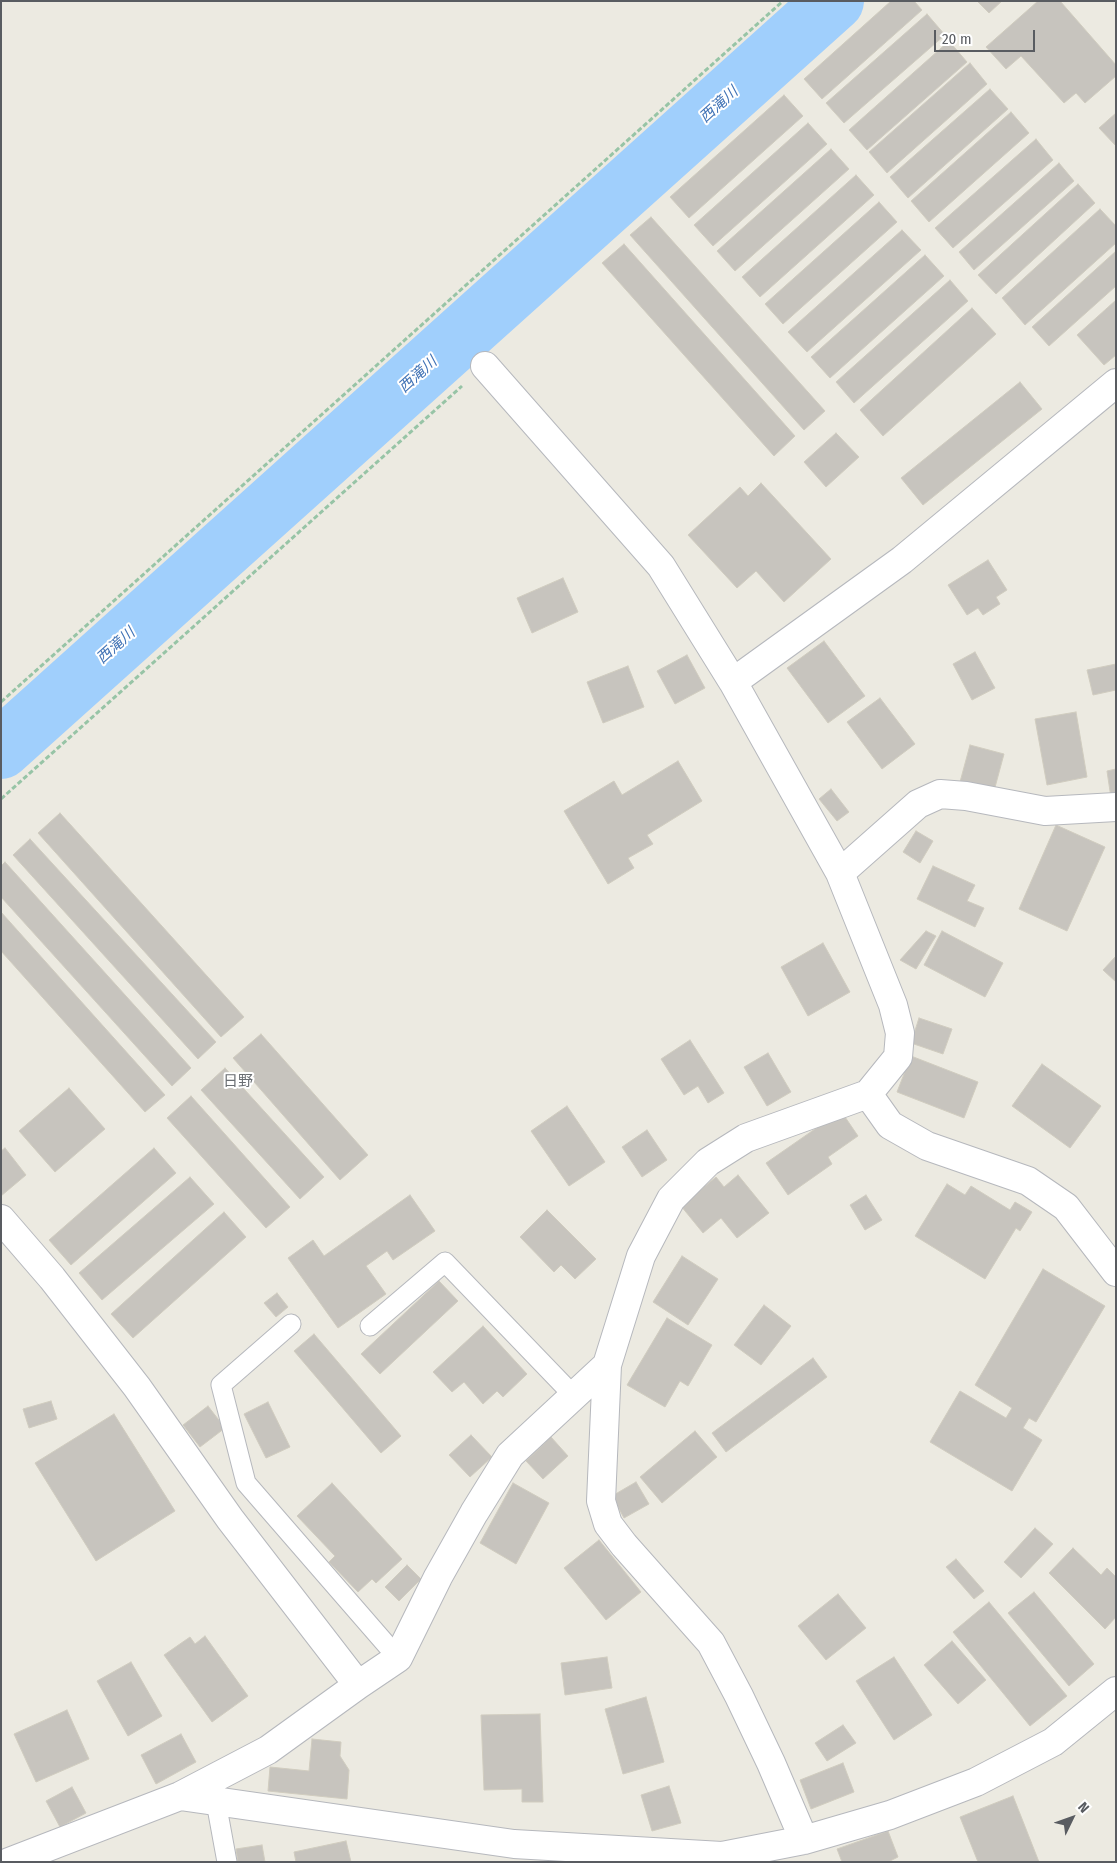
<!DOCTYPE html>
<meta charset="utf-8">
<style>
body{margin:0}
#map{position:relative;width:1117px;height:1863px;overflow:hidden;background:#eceae1;font-family:"Fira Sans Condensed",sans-serif}
canvas{display:block}
.frame{position:absolute;inset:0;border:2px solid #595c61;pointer-events:none}
.north{position:absolute;left:1047px;top:1793px;width:50px;height:50px;-webkit-text-stroke:4px #fff;paint-order:stroke;rotate:48deg;font-size:14px;font-weight:700;line-height:20px;text-align:center;color:#595c61}
.north::after{content:'';display:block;margin:auto;width:18px;height:22px;background:#595c61;clip-path:polygon(50% 0,100% 100%,50% 72%,0 100%)}
.scale{position:absolute;left:934px;top:30px;width:101px;height:22px;box-sizing:border-box;border:2px solid #595c61;border-top:0;padding-left:6px;font-size:15px;line-height:18px;white-space:nowrap;color:#595c61;-webkit-text-stroke:4px #fff;paint-order:stroke}
</style>
<div id="map">
<canvas width="1117" height="1863"></canvas>
<div class="frame"></div>
<div class="north">N</div>
<div class="scale">20 m</div>
</div>
<script>
const ctx = document.querySelector('canvas').getContext('2d');
ctx.lineJoin = 'round';
const poly = rows => new Path2D(rows.map(r => 'M' + r).join(''));
function stroke(path, color, width, dash) { ctx.strokeStyle = color; ctx.lineWidth = width; ctx.lineCap = dash ? 'butt' : 'round'; ctx.setLineDash(dash || []); ctx.stroke(path); }
function paint(path, color) { ctx.fillStyle = color; ctx.fill(path, 'evenodd'); }
function write(font, color, halo, rows, align = 'center') {
  ctx.font = font + ' "Fira Sans Condensed","Noto Sans JP",sans-serif'; ctx.lineWidth = 4; ctx.setLineDash([]); ctx.textBaseline = 'middle'; ctx.strokeStyle = halo; ctx.fillStyle = color; for (const [text, x, y, turn = 0] of rows) {
    ctx.save(); ctx.translate(x, y); ctx.rotate((+turn || 0) * Math.PI / 180); ctx.textAlign = isNaN(turn) ? turn : align; if (halo) ctx.strokeText(text, 0, 0); ctx.fillText(text, 0, 0); ctx.restore();
  }
}
const river = poly([
 [1,749,834,1]
]);
const building = poly([
 [891,1,914,1,922,10,822,99,804,79,891,1],
 [977,1,1002,1,989,13,977,1],
 [1038,1,1060,1,1116,65,1116,76,1085,103,1076,93,1064,103,1021,56,1006,69,986,47,1038,1],
 [927,14,945,35,844,123,826,103,927,14],
 [949,41,967,62,867,150,849,130,949,41],
 [970,63,987,84,887,173,869,152,970,63],
 [990,89,1008,109,908,198,890,177,990,89],
 [784,95,803,116,689,218,670,197,784,95],
 [1011,112,1029,133,929,222,911,201,1011,112],
 [1116,113,1116,146,1099,128,1116,113],
 [808,123,827,144,713,246,694,225,808,123],
 [1036,139,1053,160,953,248,935,228,1036,139],
 [831,149,849,169,735,271,717,251,831,149],
 [1059,163,1074,181,974,270,959,252,1059,163],
 [856,175,874,195,760,297,742,277,856,175],
 [1078,184,1095,203,996,294,978,275,1078,184],
 [879,202,897,222,783,324,765,304,879,202],
 [1100,209,1116,226,1116,243,1025,325,1002,298,1100,209],
 [651,217,825,411,804,430,630,235,651,217],
 [902,230,921,250,807,352,788,332,902,230],
 [624,244,795,436,774,456,602,263,624,244],
 [1116,251,1116,286,1049,346,1032,327,1116,251],
 [925,255,944,276,830,378,811,357,925,255],
 [950,280,968,301,854,403,836,382,950,280],
 [1116,300,1116,355,1104,365,1077,335,1116,300],
 [972,308,996,334,883,436,860,410,972,308],
 [1020,382,1042,409,923,505,901,478,1020,382],
 [836,433,859,457,826,487,804,462,836,433],
 [761,483,831,559,784,602,756,571,737,588,688,535,740,487,748,496,761,483],
 [988,560,1007,590,996,597,1000,604,983,615,978,608,967,615,948,585,988,560],
 [563,578,578,612,532,633,517,598,563,578],
 [824,641,865,696,828,723,787,668,824,641],
 [975,652,995,688,972,700,953,664,975,652],
 [687,655,705,688,675,704,657,671,687,655],
 [1116,664,1116,690,1093,695,1087,670,1116,664],
 [628,666,644,707,603,723,587,682,628,666],
 [880,698,915,744,882,769,847,722,880,698],
 [1076,712,1087,777,1047,785,1035,719,1076,712],
 [970,745,1004,754,994,791,960,782,970,745],
 [678,761,702,801,647,835,653,844,628,858,634,868,608,884,564,811,614,781,622,795,678,761],
 [1116,769,1116,797,1111,798,1107,771,1116,769],
 [831,789,849,812,837,821,819,799,831,789],
 [60,813,244,1017,221,1037,38,833,60,813],
 [1056,825,1105,847,1067,931,1019,909,1056,825],
 [916,831,933,841,920,863,903,852,916,831],
 [30,839,216,1042,198,1059,13,855,30,839],
 [5,862,191,1068,172,1086,1,897,1,866,5,862],
 [933,866,975,885,967,901,984,908,975,927,917,899,933,866],
 [1,912,165,1095,145,1112,1,951,1,912],
 [926,931,936,936,916,969,900,960,926,931],
 [942,931,1003,963,985,997,924,965,942,931],
 [823,943,850,992,808,1016,781,967,823,943],
 [1116,956,1116,982,1103,970,1116,956],
 [919,1018,952,1029,943,1054,911,1043,919,1018],
 [261,1034,368,1155,340,1180,233,1058,261,1034],
 [690,1040,724,1093,708,1103,698,1086,684,1095,661,1059,690,1040],
 [768,1053,791,1092,767,1106,744,1067,768,1053],
 [911,1056,978,1082,964,1118,897,1092,911,1056],
 [1042,1064,1101,1106,1070,1148,1012,1106,1042,1064],
 [225,1068,324,1177,300,1199,201,1090,225,1068],
 [69,1088,105,1129,55,1172,19,1131,69,1088],
 [191,1096,290,1207,266,1228,167,1118,191,1096],
 [567,1106,605,1162,569,1186,531,1131,567,1106],
 [841,1111,858,1136,828,1157,832,1164,788,1195,766,1163,841,1111],
 [647,1130,667,1160,642,1177,622,1147,647,1130],
 [5,1148,26,1175,1,1196,1,1151,5,1148],
 [154,1148,176,1173,71,1265,49,1240,154,1148],
 [738,1175,769,1213,737,1238,721,1218,703,1233,681,1206,716,1177,724,1187,738,1175],
 [190,1177,214,1204,102,1300,79,1273,190,1177],
 [947,1184,965,1195,971,1186,1010,1210,1015,1202,1032,1212,1020,1231,1016,1228,985,1279,915,1236,947,1184],
 [410,1195,435,1231,393,1260,387,1251,366,1266,386,1294,338,1328,288,1258,313,1240,324,1256,410,1195],
 [866,1195,882,1220,865,1230,850,1205,866,1195],
 [547,1210,596,1259,575,1279,561,1265,554,1272,520,1237,547,1210],
 [224,1212,246,1237,133,1338,111,1314,224,1212],
 [682,1256,718,1279,688,1325,653,1302,682,1256],
 [1043,1269,1105,1306,1036,1422,1029,1418,1023,1428,1042,1440,1012,1491,930,1442,960,1391,1006,1418,1012,1408,975,1385,1043,1269],
 [439,1281,458,1301,380,1374,361,1354,439,1281],
 [277,1293,288,1307,276,1317,264,1303,277,1293],
 [764,1305,791,1326,761,1365,734,1345,764,1305],
 [667,1318,712,1345,688,1386,680,1381,665,1407,627,1385,667,1318],
 [483,1326,527,1374,503,1397,497,1391,483,1404,464,1382,452,1392,433,1372,483,1326],
 [314,1334,401,1436,381,1453,294,1351,314,1334],
 [813,1358,827,1377,726,1452,712,1433,813,1358],
 [51,1401,57,1419,29,1428,23,1409,51,1401],
 [268,1402,290,1447,266,1458,244,1414,268,1402],
 [208,1406,225,1428,200,1447,183,1425,208,1406],
 [114,1414,175,1511,96,1561,35,1463,114,1414],
 [695,1431,717,1457,662,1503,640,1477,695,1431],
 [471,1435,492,1457,470,1477,449,1455,471,1435],
 [551,1437,568,1456,543,1479,526,1461,551,1437],
 [636,1482,649,1504,624,1518,612,1496,636,1482],
 [332,1483,402,1559,376,1583,372,1579,358,1592,329,1562,335,1556,297,1516,332,1483],
 [513,1483,549,1503,516,1564,480,1543,513,1483],
 [1035,1528,1053,1544,1021,1578,1004,1562,1035,1528],
 [599,1540,641,1592,606,1620,564,1568,599,1540],
 [1073,1548,1101,1575,1107,1568,1116,1577,1116,1617,1105,1629,1049,1573,1073,1548],
 [956,1559,984,1591,974,1599,946,1567,956,1559],
 [407,1565,421,1579,399,1601,385,1587,407,1565],
 [1034,1592,1094,1664,1069,1686,1008,1613,1034,1592],
 [838,1594,866,1628,826,1660,798,1626,838,1594],
 [989,1602,1067,1696,1030,1726,953,1632,989,1602],
 [205,1636,248,1696,212,1722,164,1655,190,1637,195,1644,205,1636],
 [952,1641,986,1680,958,1704,924,1665,952,1641],
 [607,1657,612,1688,565,1695,561,1663,607,1657],
 [894,1657,932,1715,894,1740,856,1681,894,1657],
 [131,1662,162,1716,128,1736,97,1681,131,1662],
 [646,1697,664,1762,623,1774,605,1709,646,1697],
 [67,1710,89,1759,36,1782,14,1734,67,1710],
 [540,1714,543,1802,522,1802,522,1789,484,1790,481,1715,540,1714],
 [843,1725,856,1743,827,1761,815,1743,843,1725],
 [181,1734,196,1762,156,1784,141,1755,181,1734],
 [312,1739,341,1742,340,1756,349,1770,347,1799,268,1791,270,1767,309,1771,312,1739],
 [843,1763,854,1792,811,1809,800,1780,843,1763],
 [669,1786,681,1823,652,1831,641,1795,669,1786],
 [72,1787,86,1813,60,1827,46,1801,72,1787],
 [1013,1796,1039,1862,978,1862,960,1817,1013,1796],
 [888,1831,898,1857,888,1862,842,1862,837,1849,888,1831],
 [346,1841,351,1862,296,1862,294,1852,346,1841],
 [262,1845,265,1862,238,1862,236,1849,262,1845]
]);
const path = poly([
 [1,702,783,1],
 [1,799,462,386]
]);
const service = poly([
 [291,1324,221,1385,246,1483,398,1658],
 [370,1326,445,1262,573,1395],
 [216,1802,227,1862]
]);
const minor = poly([
 [485,366,661,566,733,682,840,873,893,1005,900,1033,898,1057,868,1094,746,1138,708,1162,671,1199,641,1256,607,1365,601,1501,608,1524,624,1545,711,1643,739,1696,771,1763,804,1840],
 [733,682,902,560,1116,383],
 [840,873,918,804,940,794,966,796,1045,811,1116,807],
 [868,1094,890,1125,927,1146,1028,1181,1066,1207,1116,1272],
 [1,1219,52,1278,137,1387,230,1519,358,1685],
 [180,1796,514,1844,722,1856,804,1840,890,1815,976,1782,1053,1742,1116,1691],
 [9,1862,180,1796,268,1750,358,1685,398,1658,438,1577,474,1513,510,1455,607,1365]
]);
const waterNames = [
 ["西滝川",719,105,-42],
 ["西滝川",418,375,-42],
 ["西滝川",116,646,-42]
];
const neighbourhoodNames = [
 ["日野",238,1082]
];
stroke(river, '#a0cffc', 60);
paint(building, '#c7c4be');
stroke(building, '#d0ccbf', 1);
stroke(service, '#b6b8bd', 21);
stroke(minor, '#b6b8bd', 30);
stroke(path, '#97c4a6', 3, [5, 2.5]);
stroke(service, '#fff', 19);
stroke(minor, '#fff', 28);
write('italic 15px', '#4173b6', '#fff', waterNames);
write('15px', '#6a6e73', '#fff', neighbourhoodNames);
</script>
